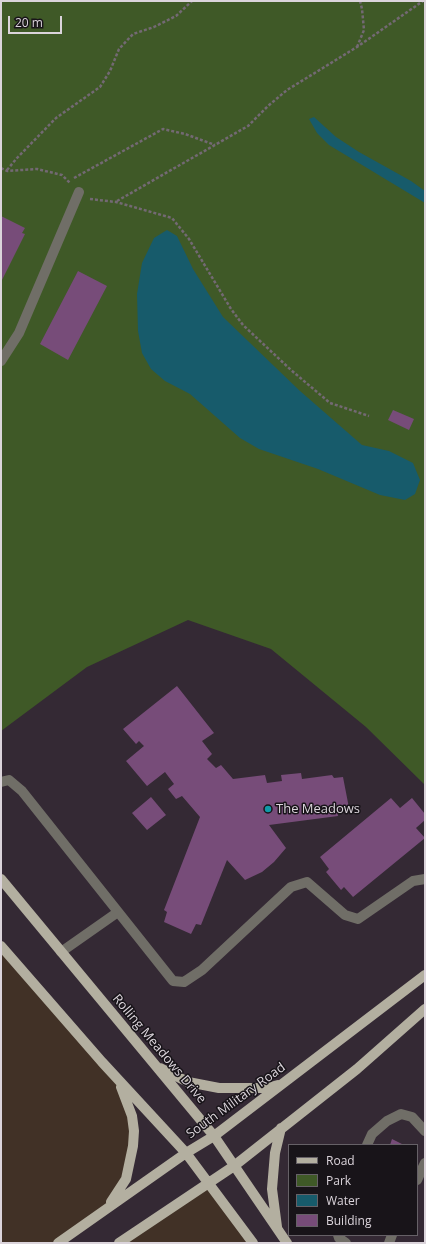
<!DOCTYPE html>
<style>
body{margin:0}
#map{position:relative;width:426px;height:1244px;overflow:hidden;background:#342934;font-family:"Open Sans",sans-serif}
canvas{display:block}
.frame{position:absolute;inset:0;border:2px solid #dbd4db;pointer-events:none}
.legend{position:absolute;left:288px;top:1144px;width:130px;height:92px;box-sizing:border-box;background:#181419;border:1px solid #666167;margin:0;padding:5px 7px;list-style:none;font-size:12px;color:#dbd4db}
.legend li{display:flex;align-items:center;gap:8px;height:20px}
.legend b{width:20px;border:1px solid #666167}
.scale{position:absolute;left:8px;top:16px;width:54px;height:18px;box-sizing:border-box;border:2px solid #dbd4db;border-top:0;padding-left:5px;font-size:12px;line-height:14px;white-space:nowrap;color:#dbd4db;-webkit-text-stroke:3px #181419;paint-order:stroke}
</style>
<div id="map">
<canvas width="426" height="1244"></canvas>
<div class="frame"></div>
<ul class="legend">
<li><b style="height:5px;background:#b3afa0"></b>Road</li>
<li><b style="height:11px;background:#3f5927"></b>Park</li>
<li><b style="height:11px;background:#175b6b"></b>Water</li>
<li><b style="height:11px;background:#774c79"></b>Building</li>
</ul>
<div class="scale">20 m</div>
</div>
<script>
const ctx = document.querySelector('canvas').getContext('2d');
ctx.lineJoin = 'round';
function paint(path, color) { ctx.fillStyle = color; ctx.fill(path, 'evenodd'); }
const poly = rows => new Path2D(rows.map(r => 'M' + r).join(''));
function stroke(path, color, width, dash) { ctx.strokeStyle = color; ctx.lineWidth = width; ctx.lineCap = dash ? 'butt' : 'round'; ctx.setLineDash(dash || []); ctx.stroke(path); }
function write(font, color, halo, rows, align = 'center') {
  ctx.font = font + ' "Open Sans",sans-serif'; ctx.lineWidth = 3; ctx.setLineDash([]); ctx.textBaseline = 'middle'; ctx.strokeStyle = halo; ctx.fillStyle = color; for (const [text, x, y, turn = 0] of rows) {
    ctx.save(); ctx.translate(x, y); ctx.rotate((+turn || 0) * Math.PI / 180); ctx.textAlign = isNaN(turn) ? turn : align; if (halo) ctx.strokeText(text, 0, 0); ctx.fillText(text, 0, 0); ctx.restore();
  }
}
const commercial = poly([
 [1,946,119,1082,132,1116,129,1164,108,1207,58,1243,1,1243],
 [209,1182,253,1243,120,1243]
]);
const green = poly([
 [1,1,425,1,425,785,366,727,271,649,188,620,87,667,1,731]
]);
const water = poly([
 [314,117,336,137,359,152,411,181,425,191,425,203,329,145,317,133,309,119],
 [167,230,177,236,193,269,223,317,300,391,362,445,389,451,413,463,420,480,415,494,405,500,380,495,318,469,259,449,240,438,190,394,165,381,151,369,142,353,138,331,137,294,142,263,154,238]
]);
const building = poly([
 [1,216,25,228,22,233,25,234,1,282],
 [78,271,107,286,68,360,40,344],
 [393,410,414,419,409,430,388,420],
 [177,686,214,733,202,741,212,754,207,759,216,768,221,765,233,779,265,775,267,783,282,781,281,775,301,773,302,779,332,775,334,778,343,777,349,808,337,811,338,816,269,825,286,848,274,862,262,872,245,880,227,860,201,925,196,924,191,934,164,922,167,912,164,910,200,817,182,796,176,799,168,789,174,784,165,772,147,786,126,761,144,746,139,741,136,744,123,729],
 [151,797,166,815,147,830,132,813],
 [391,798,400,808,412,798,425,814,425,820,416,828,425,838,353,897,344,887,341,890,326,872,329,869,320,857],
 [392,1139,404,1145,390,1145]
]);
const path = poly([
 [357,47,364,30,362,9,360,1],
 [1,168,7,171,37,169,62,175,70,183],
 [7,170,17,158,56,118,100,87,110,71,119,49,133,34,154,27,176,16,192,1],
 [74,178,163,129,185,134,215,145],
 [90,199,116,202,172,218,189,239,231,309,243,325,291,370,330,403,369,416],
 [117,201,248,126,268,106,287,90,357,47,423,1]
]);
const minor = poly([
 [1,361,19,333,79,192],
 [1,782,9,780,22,791,173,981,184,982,202,970,291,887,307,882,345,915,358,919,413,881,425,879],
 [61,952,118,912],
 [367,1145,372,1134,387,1121,401,1114,412,1117,425,1131],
 [417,1180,425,1163],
 [338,1235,339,1238,346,1243],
 [389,1243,392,1235]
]);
const major = poly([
 [1,879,214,1136,287,1243],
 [1,946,102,1062,186,1153,253,1243],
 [160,1068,188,1082,219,1088,267,1088,278,1085],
 [111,1202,126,1179,133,1146,134,1131,132,1116,121,1087],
 [277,1227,272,1189,275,1153,281,1128],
 [58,1243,186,1153,214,1136,425,975],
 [119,1243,234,1166,357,1069,425,1009]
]);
const markers = [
 [268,809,4,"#0f9aa8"]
];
const poiNames = [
 ["The Meadows",276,809]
];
const streetNames = [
 ["Rolling Meadows Drive",159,1049,50],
 ["South Military Road",236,1101,-36]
];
paint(commercial, '#413126');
paint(green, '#3f5927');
paint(water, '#175b6b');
paint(building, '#774c79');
stroke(path, '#736973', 2.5, [3, 2]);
stroke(minor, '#706e67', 10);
stroke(major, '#b3afa0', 10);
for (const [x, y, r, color] of markers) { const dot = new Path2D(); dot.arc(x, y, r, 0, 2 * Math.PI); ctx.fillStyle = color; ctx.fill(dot); stroke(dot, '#181419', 1.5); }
write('13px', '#dbd4db', '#181419', poiNames, 'left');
write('13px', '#dbd4db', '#181419', streetNames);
</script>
